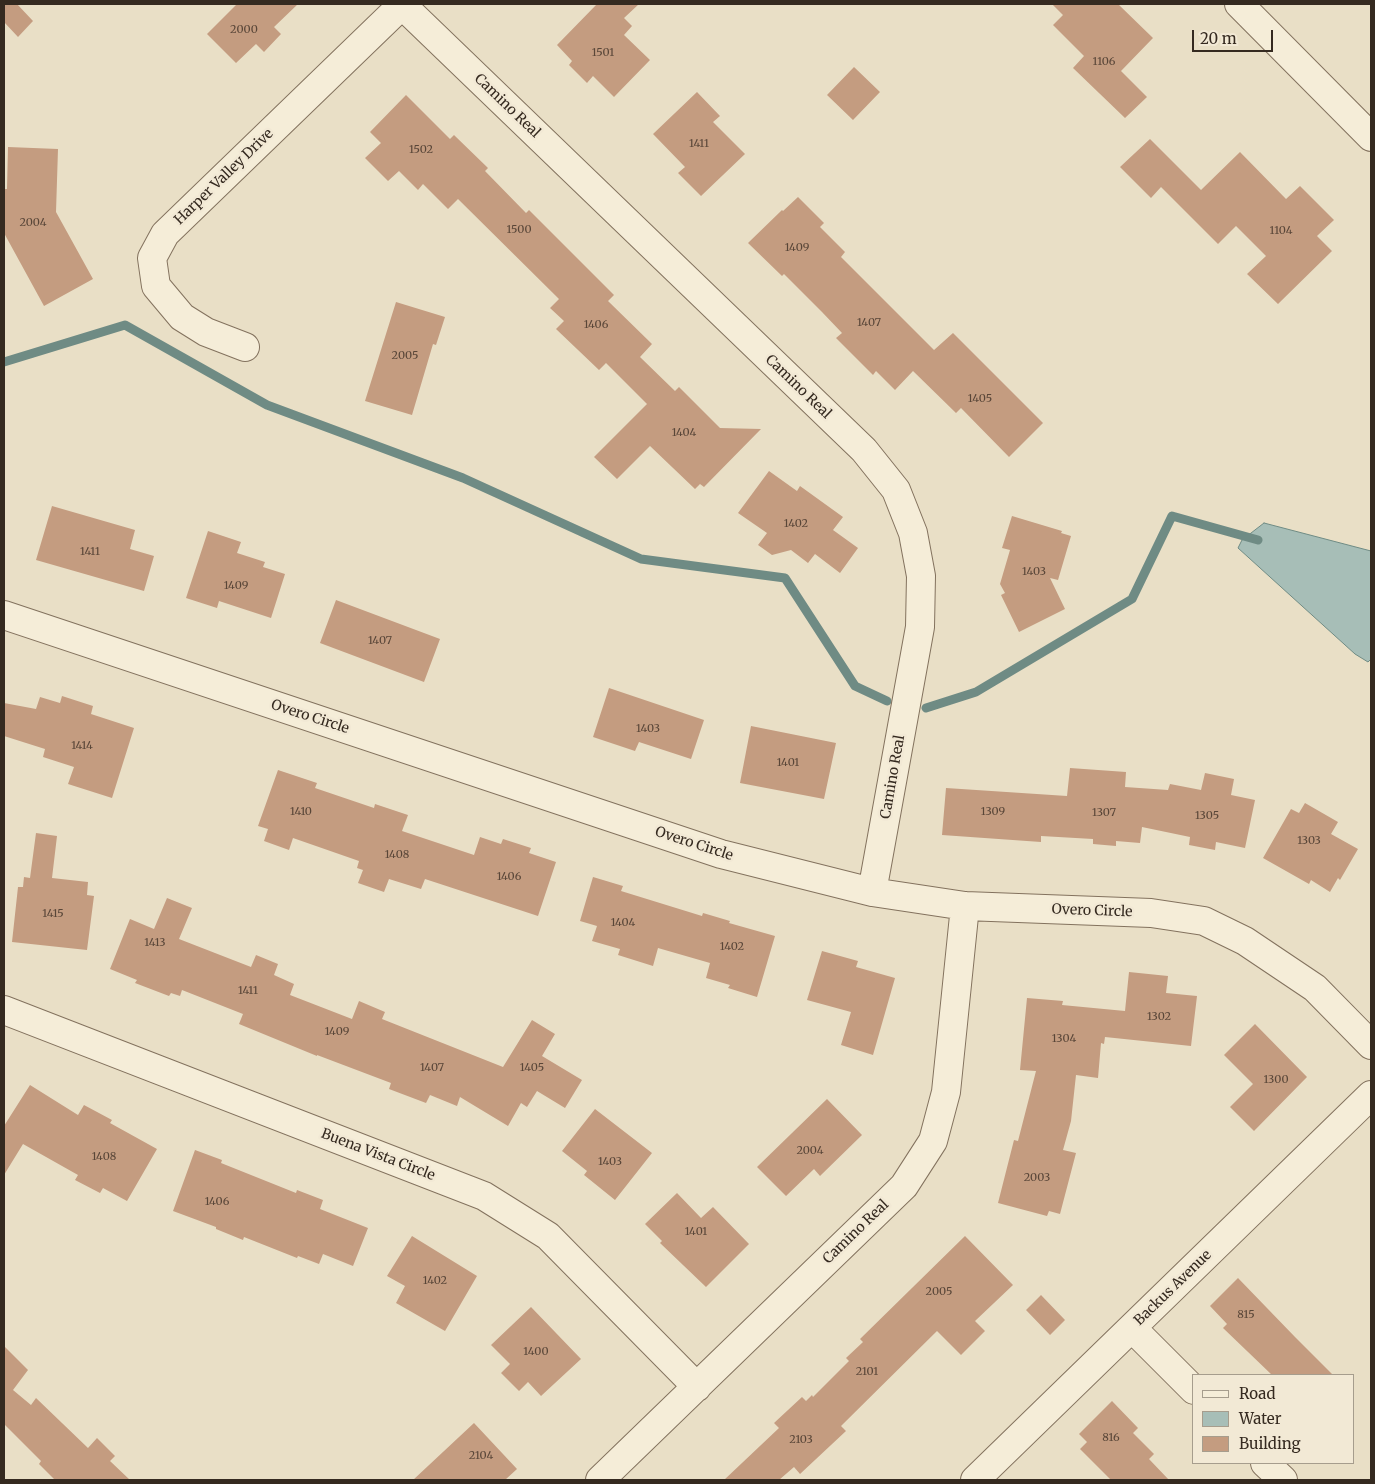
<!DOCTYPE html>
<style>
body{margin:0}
#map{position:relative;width:1375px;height:1484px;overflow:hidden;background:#e9dfc6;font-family:Merriweather,serif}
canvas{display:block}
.frame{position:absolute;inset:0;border:5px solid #352a20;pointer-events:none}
.legend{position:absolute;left:1192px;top:1374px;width:162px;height:90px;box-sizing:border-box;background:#f2e9d5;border:1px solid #a69d8d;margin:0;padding:6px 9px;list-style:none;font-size:15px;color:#352a20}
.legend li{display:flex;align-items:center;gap:10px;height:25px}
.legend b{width:25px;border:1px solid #a69d8d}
.scale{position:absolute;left:1192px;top:30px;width:81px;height:22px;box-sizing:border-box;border:2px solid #352a20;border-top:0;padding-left:6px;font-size:15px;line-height:18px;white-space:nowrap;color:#352a20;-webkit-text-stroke:4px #f2e9d5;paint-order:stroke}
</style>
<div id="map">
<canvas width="1375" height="1484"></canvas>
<div class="frame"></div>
<ul class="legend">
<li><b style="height:6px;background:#f5edd8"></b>Road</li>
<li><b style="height:14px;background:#a7beb7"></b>Water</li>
<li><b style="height:14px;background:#c49c80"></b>Building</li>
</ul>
<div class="scale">20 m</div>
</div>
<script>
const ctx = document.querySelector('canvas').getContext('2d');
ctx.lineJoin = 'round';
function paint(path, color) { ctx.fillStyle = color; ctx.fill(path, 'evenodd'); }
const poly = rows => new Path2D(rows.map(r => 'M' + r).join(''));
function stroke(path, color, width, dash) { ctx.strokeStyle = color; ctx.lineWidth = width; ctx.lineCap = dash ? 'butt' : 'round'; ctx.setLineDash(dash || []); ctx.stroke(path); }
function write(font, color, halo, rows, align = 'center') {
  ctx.font = font + ' Merriweather,serif'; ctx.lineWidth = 5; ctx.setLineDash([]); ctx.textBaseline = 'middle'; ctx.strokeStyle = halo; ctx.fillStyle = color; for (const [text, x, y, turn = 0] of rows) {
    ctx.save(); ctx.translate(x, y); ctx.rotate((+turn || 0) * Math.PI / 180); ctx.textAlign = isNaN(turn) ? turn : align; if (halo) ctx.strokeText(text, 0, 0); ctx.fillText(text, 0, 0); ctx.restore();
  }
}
const water = poly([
 [1264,523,1371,551,1371,659,1368,662,1355,654,1238,548,1242,540,1264,523]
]);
const stream = poly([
 [4,362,125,325,267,405,463,478,641,559,785,578,855,686,887,701],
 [926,708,976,692,1132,599,1172,516,1258,540]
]);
const building = poly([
 [4,4,17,4,33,21,18,37,4,22],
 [237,4,298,4,274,27,281,34,264,52,256,44,236,63,207,34],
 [597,4,639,4,624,18,632,26,624,35,650,60,614,97,593,76,587,83,569,65,572,61,557,45],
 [1052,4,1118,4,1153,38,1121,71,1147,97,1125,118,1073,68,1084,56,1053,25,1063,15],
 [854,67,880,92,853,120,827,95],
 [697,92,720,116,713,122,745,154,701,196,678,173,685,167,653,134],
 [406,95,450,139,454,135,488,168,485,171,526,213,529,210,614,295,608,301,652,344,640,357,675,391,679,387,720,428,761,429,704,487,700,484,695,489,650,446,617,479,594,457,647,404,606,363,599,370,556,329,564,321,550,308,559,299,458,199,448,209,423,184,418,190,399,171,388,181,365,158,381,143,370,132],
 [1150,139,1201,190,1240,152,1286,199,1300,186,1334,220,1317,236,1332,251,1278,304,1247,274,1266,256,1236,226,1218,244,1161,187,1151,198,1120,167],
 [8,147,58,149,56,212,93,279,44,306,4,233,4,189,7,189],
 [798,197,824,223,820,227,845,252,841,257,934,350,953,333,1043,423,1009,457,961,408,956,413,913,371,895,390,876,371,873,375,836,338,842,333,822,312,784,274,782,276,748,243,782,210,783,211],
 [396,302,445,317,436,345,433,344,412,415,365,401],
 [769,471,797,491,800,486,843,517,833,530,858,548,840,573,815,554,808,563,791,550,772,555,758,545,767,533,738,513],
 [52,506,135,530,130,549,154,556,144,591,36,560],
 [1012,516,1062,531,1061,533,1071,536,1058,580,1050,578,1065,609,1019,632,1001,595,1005,593,1000,584,1010,550,1002,548],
 [208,531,241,542,237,553,265,562,263,567,285,574,271,618,219,601,217,608,186,598],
 [336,600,440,639,424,682,320,643],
 [609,688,704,720,691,759,639,742,635,751,593,737],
 [62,696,93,706,91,714,134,728,112,798,68,784,74,767,43,757,45,749,4,736,4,703,36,709,40,697,60,703],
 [751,726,836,743,824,799,740,783],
 [1070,768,1126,772,1125,787,1168,790,1170,784,1201,790,1205,773,1234,779,1231,795,1255,800,1245,848,1216,842,1215,850,1189,845,1190,837,1142,827,1140,843,1116,841,1116,846,1093,844,1093,839,1041,836,1041,842,942,835,946,788,1067,796],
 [278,770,317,783,315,788,374,808,375,804,408,815,402,831,474,855,480,837,501,844,503,839,531,848,529,853,556,862,538,916,425,879,421,889,389,879,384,892,358,883,363,870,357,868,359,861,293,838,289,850,264,841,268,829,258,826],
 [1305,803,1338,822,1331,834,1358,849,1340,880,1338,878,1330,892,1311,880,1309,884,1263,858,1291,809,1299,813],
 [36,833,57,836,52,878,88,882,87,895,94,896,87,950,12,942,18,887,23,887,24,877,30,878],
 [593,877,623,886,621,891,702,916,703,913,730,921,729,923,775,936,757,997,728,988,730,985,706,978,710,963,658,948,653,966,618,955,620,949,592,941,597,926,580,921],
 [167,898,192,908,179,939,251,967,256,955,278,964,274,975,294,984,290,995,352,1019,359,1001,385,1012,382,1019,503,1067,532,1020,555,1034,542,1056,582,1080,565,1108,537,1091,527,1107,521,1103,508,1126,460,1097,457,1106,430,1095,426,1103,389,1089,391,1083,317,1055,317,1056,239,1024,243,1014,182,990,180,996,171,993,169,996,135,983,137,980,110,969,130,919,154,929],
 [822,951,858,961,856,967,895,978,873,1055,841,1045,851,1012,807,1000],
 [1129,972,1168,976,1166,993,1197,996,1191,1046,1105,1037,1104,1044,1101,1043,1098,1078,1076,1075,1071,1121,1063,1150,1076,1153,1060,1214,1049,1211,1047,1216,998,1203,1014,1140,1018,1141,1036,1071,1020,1070,1027,998,1063,1001,1062,1005,1125,1011],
 [1255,1024,1307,1077,1254,1131,1230,1107,1253,1084,1224,1055],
 [30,1085,78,1115,84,1105,112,1120,110,1123,157,1149,127,1201,103,1188,100,1193,75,1180,78,1175,23,1144,4,1175,4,1126],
 [827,1099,862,1135,820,1176,814,1169,786,1196,757,1167],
 [595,1109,652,1153,615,1200,584,1175,587,1171,562,1151],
 [195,1150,222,1160,221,1163,296,1193,297,1190,323,1200,320,1209,368,1228,353,1266,323,1254,319,1264,298,1256,297,1258,244,1237,243,1240,216,1229,216,1227,173,1211],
 [677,1193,701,1218,713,1207,749,1244,706,1287,660,1243,662,1241,645,1224],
 [412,1236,477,1276,445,1331,396,1303,405,1286,387,1276],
 [965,1236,1013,1285,975,1321,985,1331,961,1355,937,1331,841,1426,846,1431,800,1474,794,1467,779,1480,724,1480,779,1428,774,1423,802,1397,806,1401,812,1395,813,1397,849,1361,846,1358,863,1342,860,1339],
 [1238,1278,1295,1337,1333,1375,1272,1375,1223,1328,1227,1324,1210,1306],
 [1041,1295,1065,1320,1050,1335,1026,1310],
 [531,1307,581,1359,541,1396,528,1382,519,1391,501,1373,510,1364,491,1345],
 [4,1346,28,1370,13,1390,31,1405,36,1398,88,1448,97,1438,115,1456,110,1461,130,1480,55,1480,39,1464,41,1461,4,1424],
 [1112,1401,1138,1428,1133,1433,1154,1454,1149,1459,1169,1480,1111,1480,1080,1449,1087,1442,1079,1434],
 [474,1423,517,1469,505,1480,413,1480]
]);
const minor = poly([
 [401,4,864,450,896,490,913,533,921,576,920,627,872,892],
 [1239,4,1371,137],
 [245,347,206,332,182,317,156,286,152,258,165,234,402,5],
 [4,615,721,854,872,892,965,906,1151,913,1204,921,1245,941,1315,988,1371,1045],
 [4,1010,484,1196,548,1236,697,1387],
 [1132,1328,1194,1390],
 [1265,1463,1283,1480],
 [600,1480,904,1186,933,1141,946,1092,965,906],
 [975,1480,1371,1095]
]);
const numberNames = [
 ["2000",244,30],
 ["1501",603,53],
 ["1106",1104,62],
 ["1411",699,144],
 ["1502",421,150],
 ["2004",33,223],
 ["1500",519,230],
 ["1104",1281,231],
 ["1409",797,248],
 ["1407",869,323],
 ["1406",596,325],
 ["2005",405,356],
 ["1405",980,399],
 ["1404",684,433],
 ["1402",796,524],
 ["1411",90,552],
 ["1403",1034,572],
 ["1409",236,586],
 ["1407",380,641],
 ["1403",648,729],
 ["1414",82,746],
 ["1401",788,763],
 ["1410",301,812],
 ["1309",993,812],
 ["1307",1104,813],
 ["1305",1207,816],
 ["1303",1309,841],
 ["1408",397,855],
 ["1406",509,877],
 ["1415",53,914],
 ["1404",623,923],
 ["1413",155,943],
 ["1402",732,947],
 ["1411",248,991],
 ["1302",1159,1017],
 ["1409",337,1032],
 ["1304",1064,1039],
 ["1407",432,1068],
 ["1405",532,1068],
 ["1300",1276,1080],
 ["2004",810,1151],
 ["1408",104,1157],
 ["1403",610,1162],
 ["2003",1037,1178],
 ["1406",217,1202],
 ["1401",696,1232],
 ["1402",435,1281],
 ["2005",939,1292],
 ["815",1246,1315],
 ["1400",536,1352],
 ["2101",867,1372],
 ["816",1111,1438],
 ["2103",801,1440],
 ["2104",481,1456]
];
const streetNames = [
 ["Camino Real",507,106,44],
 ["Harper Valley Drive",224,177,-44],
 ["Camino Real",798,387,44],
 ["Overo Circle",310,717,18],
 ["Camino Real",893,777,-80],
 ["Overo Circle",694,844,18],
 ["Overo Circle",1092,911,2],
 ["Buena Vista Circle",378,1155,21],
 ["Camino Real",856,1232,-44],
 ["Backus Avenue",1173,1288,-44]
];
paint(water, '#a7beb7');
stroke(water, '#6f8b84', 1);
stroke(stream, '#6f8b84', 9);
paint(building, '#c49c80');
stroke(minor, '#83725e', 30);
stroke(minor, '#f5edd8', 28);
write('11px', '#594638', null, numberNames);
write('14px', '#352a20', '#f2e9d5', streetNames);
</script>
